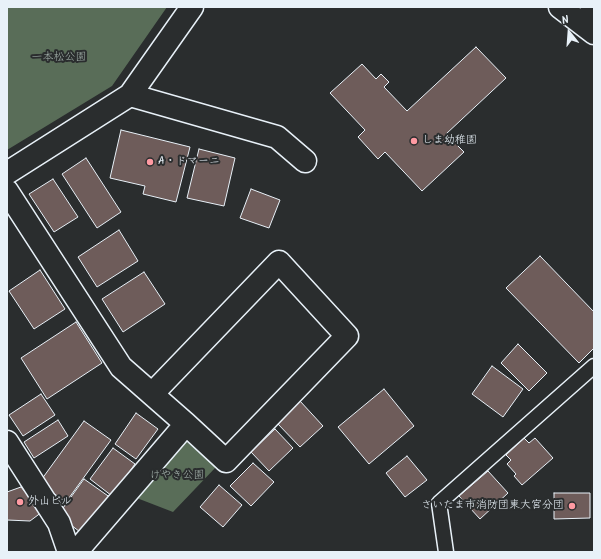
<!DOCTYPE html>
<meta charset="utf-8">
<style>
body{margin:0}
#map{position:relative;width:601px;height:559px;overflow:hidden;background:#2a2d2e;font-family:Kalam,sans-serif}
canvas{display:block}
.frame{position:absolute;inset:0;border:8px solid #e8f1f8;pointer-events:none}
.north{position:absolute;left:549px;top:12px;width:40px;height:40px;-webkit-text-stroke:3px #2a2d2e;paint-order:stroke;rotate:343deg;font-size:11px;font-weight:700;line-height:16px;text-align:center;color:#e8f1f8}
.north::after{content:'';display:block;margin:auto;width:14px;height:18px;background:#e8f1f8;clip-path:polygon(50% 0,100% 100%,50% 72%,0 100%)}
</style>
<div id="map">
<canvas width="601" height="559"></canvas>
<div class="frame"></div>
<div class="north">N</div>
</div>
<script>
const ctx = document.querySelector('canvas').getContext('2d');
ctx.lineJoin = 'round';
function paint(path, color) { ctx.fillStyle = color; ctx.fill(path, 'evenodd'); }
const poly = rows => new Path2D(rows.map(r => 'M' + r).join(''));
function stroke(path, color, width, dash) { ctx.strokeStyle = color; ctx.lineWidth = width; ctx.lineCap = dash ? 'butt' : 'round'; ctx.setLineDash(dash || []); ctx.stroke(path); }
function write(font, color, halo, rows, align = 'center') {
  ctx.font = font + ' Kalam,"Klee One",sans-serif'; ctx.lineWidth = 4; ctx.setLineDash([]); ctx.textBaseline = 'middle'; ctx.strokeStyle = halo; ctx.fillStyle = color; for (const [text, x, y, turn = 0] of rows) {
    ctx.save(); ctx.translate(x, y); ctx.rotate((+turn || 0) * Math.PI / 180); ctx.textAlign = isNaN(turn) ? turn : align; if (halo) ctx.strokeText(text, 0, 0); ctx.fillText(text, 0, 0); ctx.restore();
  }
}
const green = poly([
 [7,7,167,7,112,86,7,150],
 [182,438,216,467,173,512,129,495]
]);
const building = poly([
 [476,47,506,78,446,134,464,152,422,191,385,152,378,159,358,137,365,130,330,93,362,64,376,79,381,74,389,82,384,87,407,111,476,47],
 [121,130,190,147,176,202,143,194,145,186,110,178,121,130],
 [199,149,235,158,224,206,187,198,199,149],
 [86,158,121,212,97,228,62,174,86,158],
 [53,179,78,217,54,232,29,194,53,179],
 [251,189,280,200,269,228,240,218,251,189],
 [119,230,138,261,97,287,78,257,119,230],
 [540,256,594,312,594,348,579,363,506,288,540,256],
 [40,270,65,309,34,329,9,291,40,270],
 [144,272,165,304,123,332,102,299,144,272],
 [76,322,102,363,47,399,21,358,76,322],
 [518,344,547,373,529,391,501,363,518,344],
 [492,366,523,389,503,417,472,394,492,366],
 [384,389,414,426,369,464,338,427,384,389],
 [41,394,55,415,23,436,9,415,41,394],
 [300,401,323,426,300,447,277,423,300,401],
 [136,413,158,429,136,459,115,444,136,413],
 [58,420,68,436,34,458,24,442,58,420],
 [84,421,111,440,66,502,39,483,84,421],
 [275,429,293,448,269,471,251,452,275,429],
 [524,438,529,443,535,438,553,458,522,485,514,476,516,474,507,464,511,460,506,455,524,438],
 [113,448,135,464,112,496,90,479,113,448],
 [407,456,427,480,405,497,386,473,407,456],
 [253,463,274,482,251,506,230,486,253,463],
 [488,471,508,493,480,519,459,496,488,471],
 [84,479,111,498,84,535,58,515,84,479],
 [219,485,242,505,223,527,200,507,219,485],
 [21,487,42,512,30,521,7,520,7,492,21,487],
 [554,493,590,493,590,518,554,519,554,493]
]);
const service = poly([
 [446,552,439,503,594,366]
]);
const minor = poly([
 [560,7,594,33],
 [582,24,594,9],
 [130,95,277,137,305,161],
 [7,173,130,95,192,7],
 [7,191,121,367,186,424,76,552],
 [152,394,279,262,347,336,226,461,186,424],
 [7,442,59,523,69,552]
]);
const markers = [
 [414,141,4,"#ff9aa2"],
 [150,162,4,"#ff9aa2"],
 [20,502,4,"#ff9aa2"],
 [572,506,4,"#ff9aa2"]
];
const parkNames = [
 ["一本松公園",59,58],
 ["けやき公園",177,476]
];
const poiNames = [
 ["しま幼稚園",422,141],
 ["A・ドマーニ",158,162],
 ["外山ビル",28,502],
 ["さいたま市消防団東大宮分団",564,506,"right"]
];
paint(green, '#596d58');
paint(building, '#6e5c5a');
stroke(building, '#e8f1f8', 1);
stroke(service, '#e8f1f8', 17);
stroke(minor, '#e8f1f8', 25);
stroke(service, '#2a2d2e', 14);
stroke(minor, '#2a2d2e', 22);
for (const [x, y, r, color] of markers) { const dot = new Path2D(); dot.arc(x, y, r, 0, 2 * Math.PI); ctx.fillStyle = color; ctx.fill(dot); stroke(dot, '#2a2d2e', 1.5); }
write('11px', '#a8b6b0', '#2a2d2e', parkNames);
write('11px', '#e8f1f8', '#2a2d2e', poiNames, 'left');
</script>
